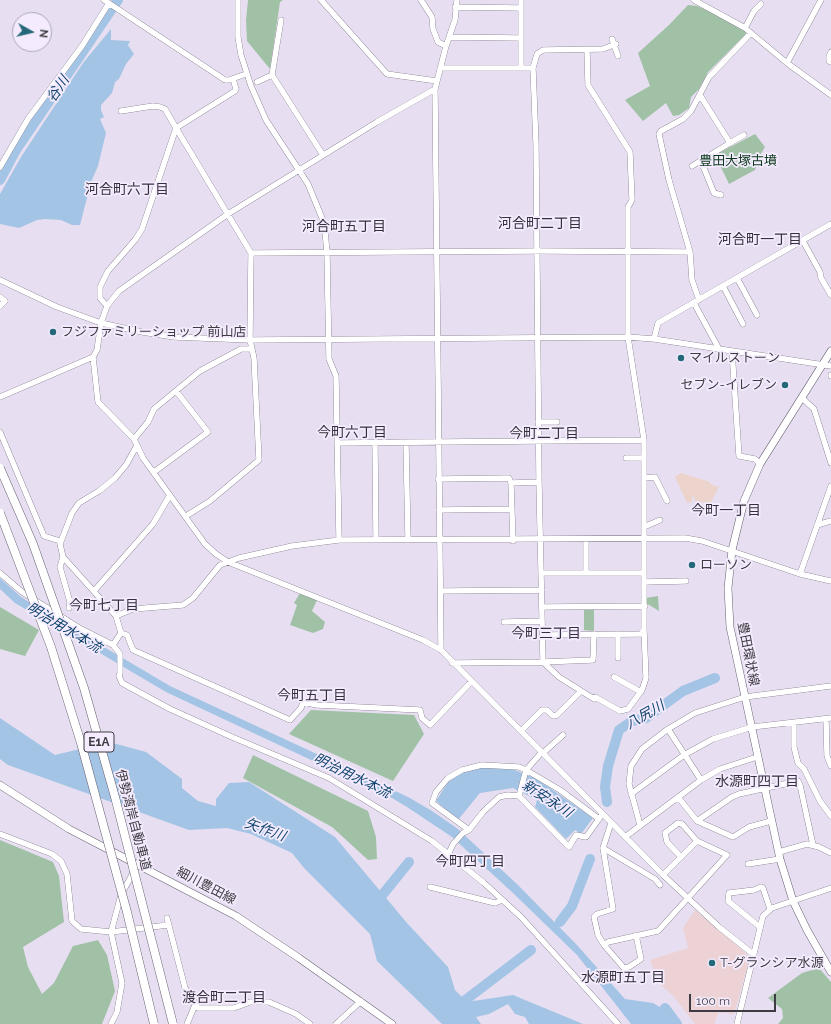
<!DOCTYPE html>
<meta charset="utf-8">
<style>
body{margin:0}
#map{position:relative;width:831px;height:1024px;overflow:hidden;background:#e7dff1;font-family:Raleway,sans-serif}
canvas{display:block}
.north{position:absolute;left:12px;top:12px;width:40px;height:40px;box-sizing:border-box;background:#f4ecfe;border:1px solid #aba5b3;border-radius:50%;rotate:98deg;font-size:11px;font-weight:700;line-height:16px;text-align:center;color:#3e3b42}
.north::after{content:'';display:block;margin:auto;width:14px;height:18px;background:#24687a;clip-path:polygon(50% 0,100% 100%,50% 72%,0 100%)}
.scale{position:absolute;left:689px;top:994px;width:87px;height:18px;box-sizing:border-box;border:2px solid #3e3b42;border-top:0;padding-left:5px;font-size:12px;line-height:14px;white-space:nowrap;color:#3e3b42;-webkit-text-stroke:3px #f4ecfe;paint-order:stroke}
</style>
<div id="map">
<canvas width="831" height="1024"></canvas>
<div class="north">N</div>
<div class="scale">100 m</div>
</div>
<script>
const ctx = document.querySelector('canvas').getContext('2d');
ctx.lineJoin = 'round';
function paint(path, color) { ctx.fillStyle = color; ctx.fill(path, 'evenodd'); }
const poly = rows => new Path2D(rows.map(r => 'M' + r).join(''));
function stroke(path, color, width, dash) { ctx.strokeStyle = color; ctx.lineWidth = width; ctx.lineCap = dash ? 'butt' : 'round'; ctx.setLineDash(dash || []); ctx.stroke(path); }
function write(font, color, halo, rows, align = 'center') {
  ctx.font = font + ' Raleway,"Noto Sans JP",sans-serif'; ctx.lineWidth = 3.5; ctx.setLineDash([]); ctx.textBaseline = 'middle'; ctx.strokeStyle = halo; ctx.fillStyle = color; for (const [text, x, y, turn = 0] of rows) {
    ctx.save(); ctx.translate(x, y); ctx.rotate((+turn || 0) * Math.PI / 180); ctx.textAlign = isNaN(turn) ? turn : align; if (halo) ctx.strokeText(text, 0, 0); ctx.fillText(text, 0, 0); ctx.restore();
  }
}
const education = poly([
 [681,473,710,482,710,484,719,487,710,504,694,500,694,496,692,497,692,502,687,503,675,477]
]);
const medical = poly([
 [695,910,747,954,748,958,748,965,734,1014,719,1012,714,1024,695,1024,674,997,658,982,650,960,688,948,683,928]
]);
const green = poly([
 [248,0,283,0,280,2,270,69,247,41,246,20],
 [688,5,697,6,745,28,746,34,708,72,699,89,691,97,689,108,679,115,673,116,666,103,643,121,625,100,650,86,638,53,669,25],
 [755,134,765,147,760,155,755,170,729,184,715,155],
 [300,593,317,600,312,611,325,622,323,629,313,633,290,625,297,605,294,603],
 [658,596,659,611,646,603,646,598],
 [0,607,39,630,25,656,0,649],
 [584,610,594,610,594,631,584,630],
 [311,710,414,715,424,734,393,781,289,734],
 [253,755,368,811,376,837,377,859,368,860,332,827,243,778],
 [0,840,53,862,59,876,64,922,23,947,28,967,42,994,54,983,73,946,98,940,107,955,115,991,102,1024,0,1024],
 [819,968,831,982,831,1024,778,1024,783,1018,782,1009,768,998,802,973]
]);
const water = poly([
 [111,29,111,40,130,41,128,45,134,54,126,64,119,79,115,82,112,93,101,105,101,110,104,117,100,119,106,133,98,166,91,182,80,225,72,225,61,220,45,219,37,220,19,228,0,224,0,194,21,157,83,63],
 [0,578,20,596,33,605,170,686,347,768,410,798,432,811,458,829,518,885,576,944,625,999,653,1003,660,1007,674,1024,631,1024,577,955,513,893,452,837,407,807,392,798,166,692,15,603,0,589],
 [0,718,55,755,109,742,146,752,182,779,182,788,198,801,216,806,216,799,229,783,249,782,335,837,407,923,448,967,455,990,467,1002,513,995,583,1024,529,1024,525,1017,515,1014,508,1004,489,1014,476,1017,481,1024,442,1024,377,961,370,934,304,868,292,853,251,834,227,828,189,830,8,765,0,759],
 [487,766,515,770,537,779,593,818,581,834,575,830,566,839,535,807,537,800,513,788,480,793,458,820,436,801,448,782,463,772]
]);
const river = poly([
 [0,180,16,150,118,0],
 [607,802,605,787,608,766,619,730,632,721,646,718,683,691,715,678],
 [375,904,409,862],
 [560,922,572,906,590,859],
 [455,1008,531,950],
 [665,1008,677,1024]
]);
const minor = poly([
 [104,0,225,80,229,80,246,74],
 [238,0,238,37,241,55,251,86,266,120,308,184,322,218,325,231,327,253,329,359,336,376,339,540],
 [321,0,387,74,437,81],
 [421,0,432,17,433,29,438,42,446,46],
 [521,0,521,68],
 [694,0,745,28,787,63,831,95],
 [455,7,520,8],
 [745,28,754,11,761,4],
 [449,37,520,38],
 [612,39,618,56],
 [831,52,829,56,829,61,831,62],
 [787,63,821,0],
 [440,68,533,68],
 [272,75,323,155],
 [257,82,272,75,281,20],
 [730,143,744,135],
 [701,161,714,193,721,195],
 [692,166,730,143,700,95],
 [0,167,28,119,82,46,109,3],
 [803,241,820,272,821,278,831,295],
 [251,253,541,251,690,252],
 [737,278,757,315],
 [0,280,57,307,101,323,142,332,174,337,250,340,628,337,654,339,831,366],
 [723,286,743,324],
 [0,297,5,301,0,306],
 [699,300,692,280,690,252,669,180,659,134,661,131,683,119,691,111,709,77,751,33],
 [694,303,719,349],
 [107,306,100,298,100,287,108,271,135,240,142,229,176,128,165,109,160,107,153,106,121,111],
 [654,339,658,323,831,224],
 [732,351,739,456,755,459,760,464],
 [93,357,98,402,134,439,143,458,205,544,216,554,228,562,423,640,441,650,663,875,719,927,753,954],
 [831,375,831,376],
 [0,397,93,357,97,350,101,323,107,306,119,291,228,214,377,122,435,89],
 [802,398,814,409,831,463],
 [538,422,557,422],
 [0,432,44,536,60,541],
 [134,439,148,422,154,409,200,371,241,349,252,349],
 [337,443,644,440],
 [375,443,376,540],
 [406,443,408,540],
 [136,447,126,465,115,478,99,491,79,503,72,513,60,544,63,557,116,616,121,633,113,645,120,654,120,673,119,676,122,683,170,709,232,737,329,778,432,841,484,883,521,917,618,1024],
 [626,458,644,458],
 [154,472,208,432,176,391],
 [644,478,655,477,667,501],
 [438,479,509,478,511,483,513,541],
 [511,483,539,482],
 [439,510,511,509],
 [186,516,210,501,259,460,254,358,250,340,251,253,176,128,235,91,236,89,233,79],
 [817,525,831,521],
 [644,527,660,520],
 [586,539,586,573],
 [63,557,60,567,70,602,69,608],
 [0,573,22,592,81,629,113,645],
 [541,573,644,573],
 [800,574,831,486],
 [644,582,686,581],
 [94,591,153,524,170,495],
 [441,591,542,590],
 [542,607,645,606],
 [116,616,133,609,183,605,193,598,220,565,239,558,292,546,339,540,685,538,702,541,800,574,831,581],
 [504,622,542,621],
 [121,633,127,635,133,650,290,720,301,708,303,702,317,705,420,710,422,718,430,725,471,682],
 [543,635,641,634,644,630,644,440,628,337,628,207,632,200,630,152,588,85,587,50],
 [441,650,435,89,446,46,455,20,457,0],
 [618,658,618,634],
 [543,662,559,677,594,699,595,697,620,711,628,709,642,690,646,678,644,630],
 [543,662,593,660,594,634],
 [452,663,543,662,539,482,536,144,533,68,537,54,543,50,603,49,616,44],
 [614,677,641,692],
 [826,719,827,756,831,766],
 [794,723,794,747,798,763,804,769,820,801,831,816],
 [668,729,701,780],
 [522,730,542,710,547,710,553,716,557,715,581,691],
 [543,753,563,735],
 [631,794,684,755,713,739,752,727,831,718],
 [519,796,526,770,542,752],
 [678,797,697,821,733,837,749,827,771,821],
 [697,821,732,797,739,794,798,781,800,785,813,845],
 [611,823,603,848,613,909,597,914,594,917,598,935,604,945,608,942,658,931,727,855,697,841,682,824,678,823,665,833,667,842,681,857,663,875],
 [640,825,629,784,631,766,642,749,668,729,695,713,745,697,831,686],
 [469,830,432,803,436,792,448,778,462,770,482,765,519,767,526,770,560,790,599,819],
 [0,834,52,854,61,861,67,874,72,921,81,929,111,932,168,925],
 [625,837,701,780,720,769,757,757],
 [603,848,655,879,660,885],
 [779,852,807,844,819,847,831,853],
 [449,853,453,844,463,833,469,830,483,812,499,797,508,795,519,796,569,847,576,835,586,837,601,816],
 [681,857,697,841],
 [748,864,780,859],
 [430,887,495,903,502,900],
 [167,918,185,988,198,1008,234,1008,250,1002,269,1002,296,1014,310,1024],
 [760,927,728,901,729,893,754,890,761,887,763,888,770,909],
 [604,945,624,968,629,967,641,959,636,935],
 [111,1024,117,1012,122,983,111,932,121,895,134,871],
 [187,1024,195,1005],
 [336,1024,361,1001],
 [737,1024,763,916,772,908,831,888]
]);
const major = poly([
 [831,351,760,464,744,501,732,550,728,588,730,627,780,859,793,901,807,930,831,972],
 [0,785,69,829,236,916,299,958,392,1024]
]);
const highwayBridge = poly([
 [0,468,33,544,84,688,115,797,173,1024],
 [0,513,51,647,81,743,127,912,154,1024]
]);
const markers = [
 [53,332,4,"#24687a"],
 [681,358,4,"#24687a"],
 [785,385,4,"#24687a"],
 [692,565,4,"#24687a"],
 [712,963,4,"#24687a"]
];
const shields = [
 [99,742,30]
];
const shieldNames = [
 ["E1A",99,742]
];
const parkNames = [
 ["豊田大塚古墳",738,161]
];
const poiNames = [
 ["フジファミリーショップ 前山店",61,332],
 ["マイルストーン",689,358],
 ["セブン-イレブン",777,385,"right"],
 ["ローソン",700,565],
 ["T-グランシア水源",720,963]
];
const streetNames = [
 ["豊田環状線",748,654,79],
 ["伊勢湾岸自動車道",133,820,75],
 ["細川豊田線",206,886,28]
];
const waterNames = [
 ["谷川",58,89,-56],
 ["明治用水本流",64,628,31],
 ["八尻川",645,715,-30],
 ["明治用水本流",352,776,26],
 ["新安永川",547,799,33],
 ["矢作川",265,830,20]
];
const neighbourhoodNames = [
 ["河合町六丁目",127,190],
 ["河合町二丁目",540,224],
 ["河合町五丁目",344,227],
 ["河合町一丁目",760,240],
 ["今町六丁目",352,433],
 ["今町二丁目",544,434],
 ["今町一丁目",726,511],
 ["今町七丁目",104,606],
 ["今町三丁目",546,634],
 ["今町五丁目",312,696],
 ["水源町四丁目",757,782],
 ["今町四丁目",470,862],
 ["水源町五丁目",623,978],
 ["渡合町二丁目",224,998]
];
paint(education, '#ecd3cc');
paint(medical, '#ecd2d5');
paint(green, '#a0c1a6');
paint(water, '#a3c4e5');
stroke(river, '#a3c4e5', 10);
stroke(minor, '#686170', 6);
stroke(major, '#686170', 8);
stroke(minor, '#fff', 5.5);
stroke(major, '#fff', 7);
stroke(highwayBridge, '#686170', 9, []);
stroke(highwayBridge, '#fff', 8);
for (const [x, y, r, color] of markers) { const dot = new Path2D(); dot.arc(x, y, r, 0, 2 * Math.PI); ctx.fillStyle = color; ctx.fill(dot); stroke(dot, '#f4ecfe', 1.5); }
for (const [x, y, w] of shields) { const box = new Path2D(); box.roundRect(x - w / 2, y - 10, w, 20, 3); ctx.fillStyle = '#f4ecfe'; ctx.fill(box); stroke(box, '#3e3b42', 1); }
write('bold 12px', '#3e3b42', null, shieldNames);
write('13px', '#0b381a', '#f4ecfe', parkNames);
write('13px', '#3e3b42', '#f4ecfe', poiNames, 'left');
write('13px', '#3e3b42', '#f4ecfe', streetNames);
write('italic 14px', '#12456f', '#f4ecfe', waterNames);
write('14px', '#36303d', '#f4ecfe', neighbourhoodNames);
</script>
